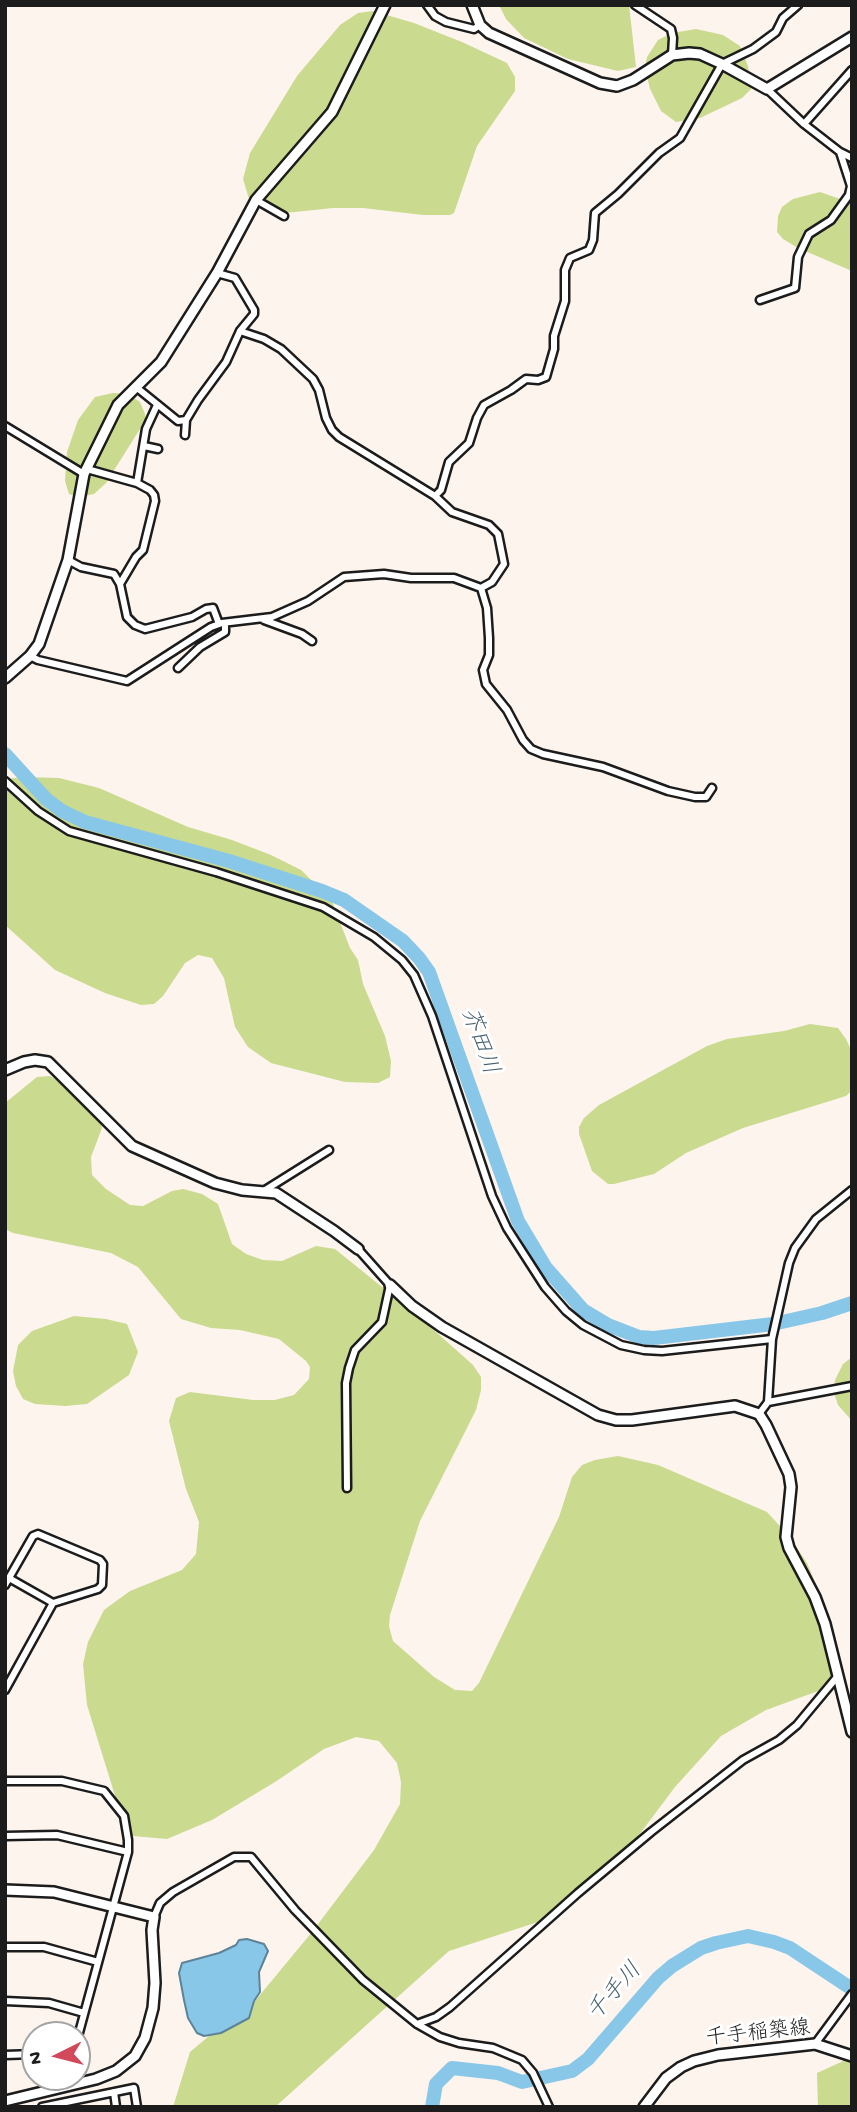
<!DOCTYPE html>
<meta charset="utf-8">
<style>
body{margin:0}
#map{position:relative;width:857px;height:2112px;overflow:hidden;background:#fdf4ed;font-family:"Gochi Hand",sans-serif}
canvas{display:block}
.frame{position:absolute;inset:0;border:7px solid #1c1c1c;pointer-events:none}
.north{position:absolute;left:21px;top:2021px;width:70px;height:70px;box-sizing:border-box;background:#fff;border:2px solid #a4a4a4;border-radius:50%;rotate:264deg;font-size:19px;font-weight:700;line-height:28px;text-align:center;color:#1c1c1c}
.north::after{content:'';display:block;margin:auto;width:24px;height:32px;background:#d1495b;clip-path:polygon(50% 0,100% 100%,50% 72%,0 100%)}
</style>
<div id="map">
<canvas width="857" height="2112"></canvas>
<div class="frame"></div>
<div class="north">N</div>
</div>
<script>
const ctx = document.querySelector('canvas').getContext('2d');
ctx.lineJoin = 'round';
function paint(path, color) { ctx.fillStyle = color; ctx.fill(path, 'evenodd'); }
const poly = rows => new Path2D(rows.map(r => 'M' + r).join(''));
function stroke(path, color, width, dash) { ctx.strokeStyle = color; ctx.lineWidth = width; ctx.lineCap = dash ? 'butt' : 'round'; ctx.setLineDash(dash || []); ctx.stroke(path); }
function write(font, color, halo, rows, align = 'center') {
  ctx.font = font + ' "Gochi Hand","Klee One",sans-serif'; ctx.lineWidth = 6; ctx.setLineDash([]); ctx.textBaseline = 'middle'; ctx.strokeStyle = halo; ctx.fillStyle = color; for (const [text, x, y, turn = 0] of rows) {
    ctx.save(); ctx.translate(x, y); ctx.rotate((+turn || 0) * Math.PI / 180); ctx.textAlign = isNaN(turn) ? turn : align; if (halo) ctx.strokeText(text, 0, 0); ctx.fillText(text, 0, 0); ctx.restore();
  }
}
const green = poly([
 [499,5,629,5,636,67,618,71,568,59,524,38,506,19],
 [373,11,414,23,462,42,507,63,515,77,515,91,477,146,454,213,450,215,423,215,363,208,333,208,275,214,249,199,243,179,250,153,297,76,340,25,358,13],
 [696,29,723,35,740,46,748,66,751,89,742,98,700,118,676,122,661,111,650,89,645,67,647,57,658,40,672,33],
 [820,192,852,203,852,271,798,248,783,239,777,232,778,216,782,207,793,199],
 [113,393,128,394,140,402,145,414,145,421,106,483,94,494,78,497,69,494,65,481,67,452,78,420,95,397],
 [24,777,59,778,99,788,188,827,232,840,271,855,301,870,331,899,350,948,358,960,363,984,385,1036,391,1061,390,1077,378,1083,345,1082,271,1063,248,1047,235,1027,224,978,212,958,198,955,185,963,163,996,154,1004,141,1005,105,993,55,970,5,925,5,779],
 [810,1024,838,1028,846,1039,852,1052,852,1090,846,1096,743,1128,686,1153,654,1174,614,1184,608,1184,592,1171,579,1134,579,1127,584,1118,599,1105,707,1046,727,1039,784,1031],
 [50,1076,74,1090,99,1116,102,1128,91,1157,92,1175,106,1189,130,1205,143,1206,172,1191,183,1189,202,1194,218,1204,232,1244,246,1254,263,1260,282,1261,316,1246,335,1249,418,1316,473,1365,481,1377,481,1390,476,1410,420,1521,390,1615,389,1626,393,1641,434,1677,455,1690,472,1691,479,1683,559,1517,572,1477,582,1465,595,1460,618,1456,658,1465,767,1512,789,1536,807,1563,822,1599,829,1638,833,1673,821,1690,766,1710,721,1736,675,1787,612,1871,547,1919,449,1951,275,2107,173,2107,190,2052,209,2036,236,2024,312,1932,374,1850,400,1804,401,1782,397,1763,379,1741,356,1737,324,1749,275,1782,212,1820,167,1839,133,1836,121,1815,87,1705,83,1664,88,1642,104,1610,130,1591,182,1570,196,1554,199,1522,186,1489,169,1421,176,1398,190,1392,253,1400,275,1400,294,1395,309,1379,310,1367,306,1361,279,1339,240,1330,211,1328,181,1319,138,1267,111,1253,13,1233,5,1229,5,1103,37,1077],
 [74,1316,106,1319,127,1324,138,1352,129,1375,87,1404,65,1406,35,1404,23,1399,16,1386,13,1371,18,1345,32,1331],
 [852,1357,852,1421,838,1405,834,1393,835,1380,843,1364],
 [852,2057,852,2107,818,2107,817,2073]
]);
const water = poly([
 [247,1939,264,1944,268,1951,259,1972,260,1992,254,2001,249,2018,221,2033,204,2036,197,2033,188,2018,184,2000,179,1973,182,1963,219,1953,236,1945,239,1940,247,1939]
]);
const river = poly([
 [5,754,46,799,62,811,85,822,229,861,322,891,344,900,403,941,419,958,429,972,518,1221,546,1268,583,1310,608,1325,639,1337,654,1338,773,1324,822,1313,852,1303],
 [432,2107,436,2084,452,2068,498,2073,522,2082,572,2071,588,2059,658,1978,672,1966,701,1948,716,1943,748,1936,774,1942,790,1948,852,1989]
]);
const street = poly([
 [427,5,435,16,446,22,474,29,480,25],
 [635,5,671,29,673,38,672,55],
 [767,89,804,124,840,152,852,158],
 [804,124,852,70],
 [256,200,284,216],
 [760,300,795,288,798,257,809,234,831,220,849,195,851,186,840,152],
 [136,387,178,421,186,420,198,400,226,362,240,331,254,314,254,310,235,278,217,273],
 [5,426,84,474],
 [185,435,186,420],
 [144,446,158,449],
 [87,469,137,483],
 [435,496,441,490,449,462,469,443,477,418,484,405,511,390,526,379,538,380,546,377,554,349,554,336,565,301,565,270,570,258,589,250,593,240,595,213,618,194,659,153,680,138,722,64,753,49,776,32,783,18,798,5],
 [68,560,81,567,114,574,120,584,127,617,135,625,145,629,192,617,206,609,213,608,219,624],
 [120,584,136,557,143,550,155,501,154,495,150,490,137,483,146,429,157,405],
 [481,588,487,608,489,638,489,655,483,670,486,684,507,710,523,740,531,749,543,754,603,767,668,791,695,797,706,797,712,788],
 [264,620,302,634,312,641],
 [30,656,38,660,127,681,211,627,222,623,272,617,308,601,344,577,384,574,411,578,454,578,481,588,492,582,504,564,498,534,489,525,452,512,435,496,339,437,332,430,326,418,319,390,313,379,281,349,264,339,240,331],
 [178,668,200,647,225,632,225,623],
 [5,781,38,811,69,831,216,872,323,907,374,937,402,960,414,975,432,1016,492,1196,507,1228,545,1287,566,1311,583,1325,621,1345,644,1350,662,1351,772,1339],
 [262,1192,329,1150],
 [768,1402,772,1339,789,1263,795,1248,816,1219,852,1190],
 [759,1414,768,1402,852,1386],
 [347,1488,346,1383,349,1368,355,1350,382,1322,390,1285,358,1249],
 [9,1578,53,1603],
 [5,1585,33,1536,38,1534,100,1560,103,1564,102,1585,98,1589,53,1603,5,1690],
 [5,1781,62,1781,104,1791,124,1816,128,1840,128,1852],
 [5,1836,57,1835,128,1852,77,2040],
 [154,1917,160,1903,173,1892,234,1857,251,1857,295,1910,363,1980,417,2024,440,2037,459,2043,493,2048,522,2060,533,2073,549,2107],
 [5,1947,44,1947,98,1962],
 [5,2001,49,2003,84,2013],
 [417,2024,436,2017,450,2007,578,1893,651,1832,743,1760,779,1740,797,1725,837,1677],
 [815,2044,852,1994],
 [5,2055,35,2054],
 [114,2092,116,2107],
 [42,2107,134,2088,137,2107]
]);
const secondary = poly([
 [472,5,480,25,489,33,600,83,617,86,633,80,672,55,689,53,700,54,722,64,767,89,852,37],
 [5,678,30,656,39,644,68,560,84,474,118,405,161,362,217,273,256,200,332,112,385,5],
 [5,1070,24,1062,35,1060,48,1062,132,1146,215,1183,242,1190,276,1193,334,1231,358,1249],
 [390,1285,412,1306,442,1327,598,1415,616,1420,632,1420,735,1406,759,1414,766,1425,789,1474,791,1487,786,1537,789,1548,815,1597,825,1624,852,1732],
 [5,1890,54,1892,154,1917,152,1930,155,1983,153,2008,145,2038,135,2056,116,2071,96,2079,5,2101],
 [644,2107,666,2078,681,2067,694,2061,718,2055,815,2044,852,2056]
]);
const streetNames = [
 ["千手稲築線",758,2035,-6]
];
const waterNames = [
 ["芥田川",478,1042,70],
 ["千手川",616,1993,-48]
];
paint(green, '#cada8f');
paint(water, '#89c7e9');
stroke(water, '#5d8397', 2);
stroke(river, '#89c7e9', 14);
stroke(street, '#1c1c1c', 11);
stroke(secondary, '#1c1c1c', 14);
stroke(street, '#fff', 6);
stroke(secondary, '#fff', 9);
write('21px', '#1c1c1c', '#fff', streetNames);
write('italic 23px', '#48606e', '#fff', waterNames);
</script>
